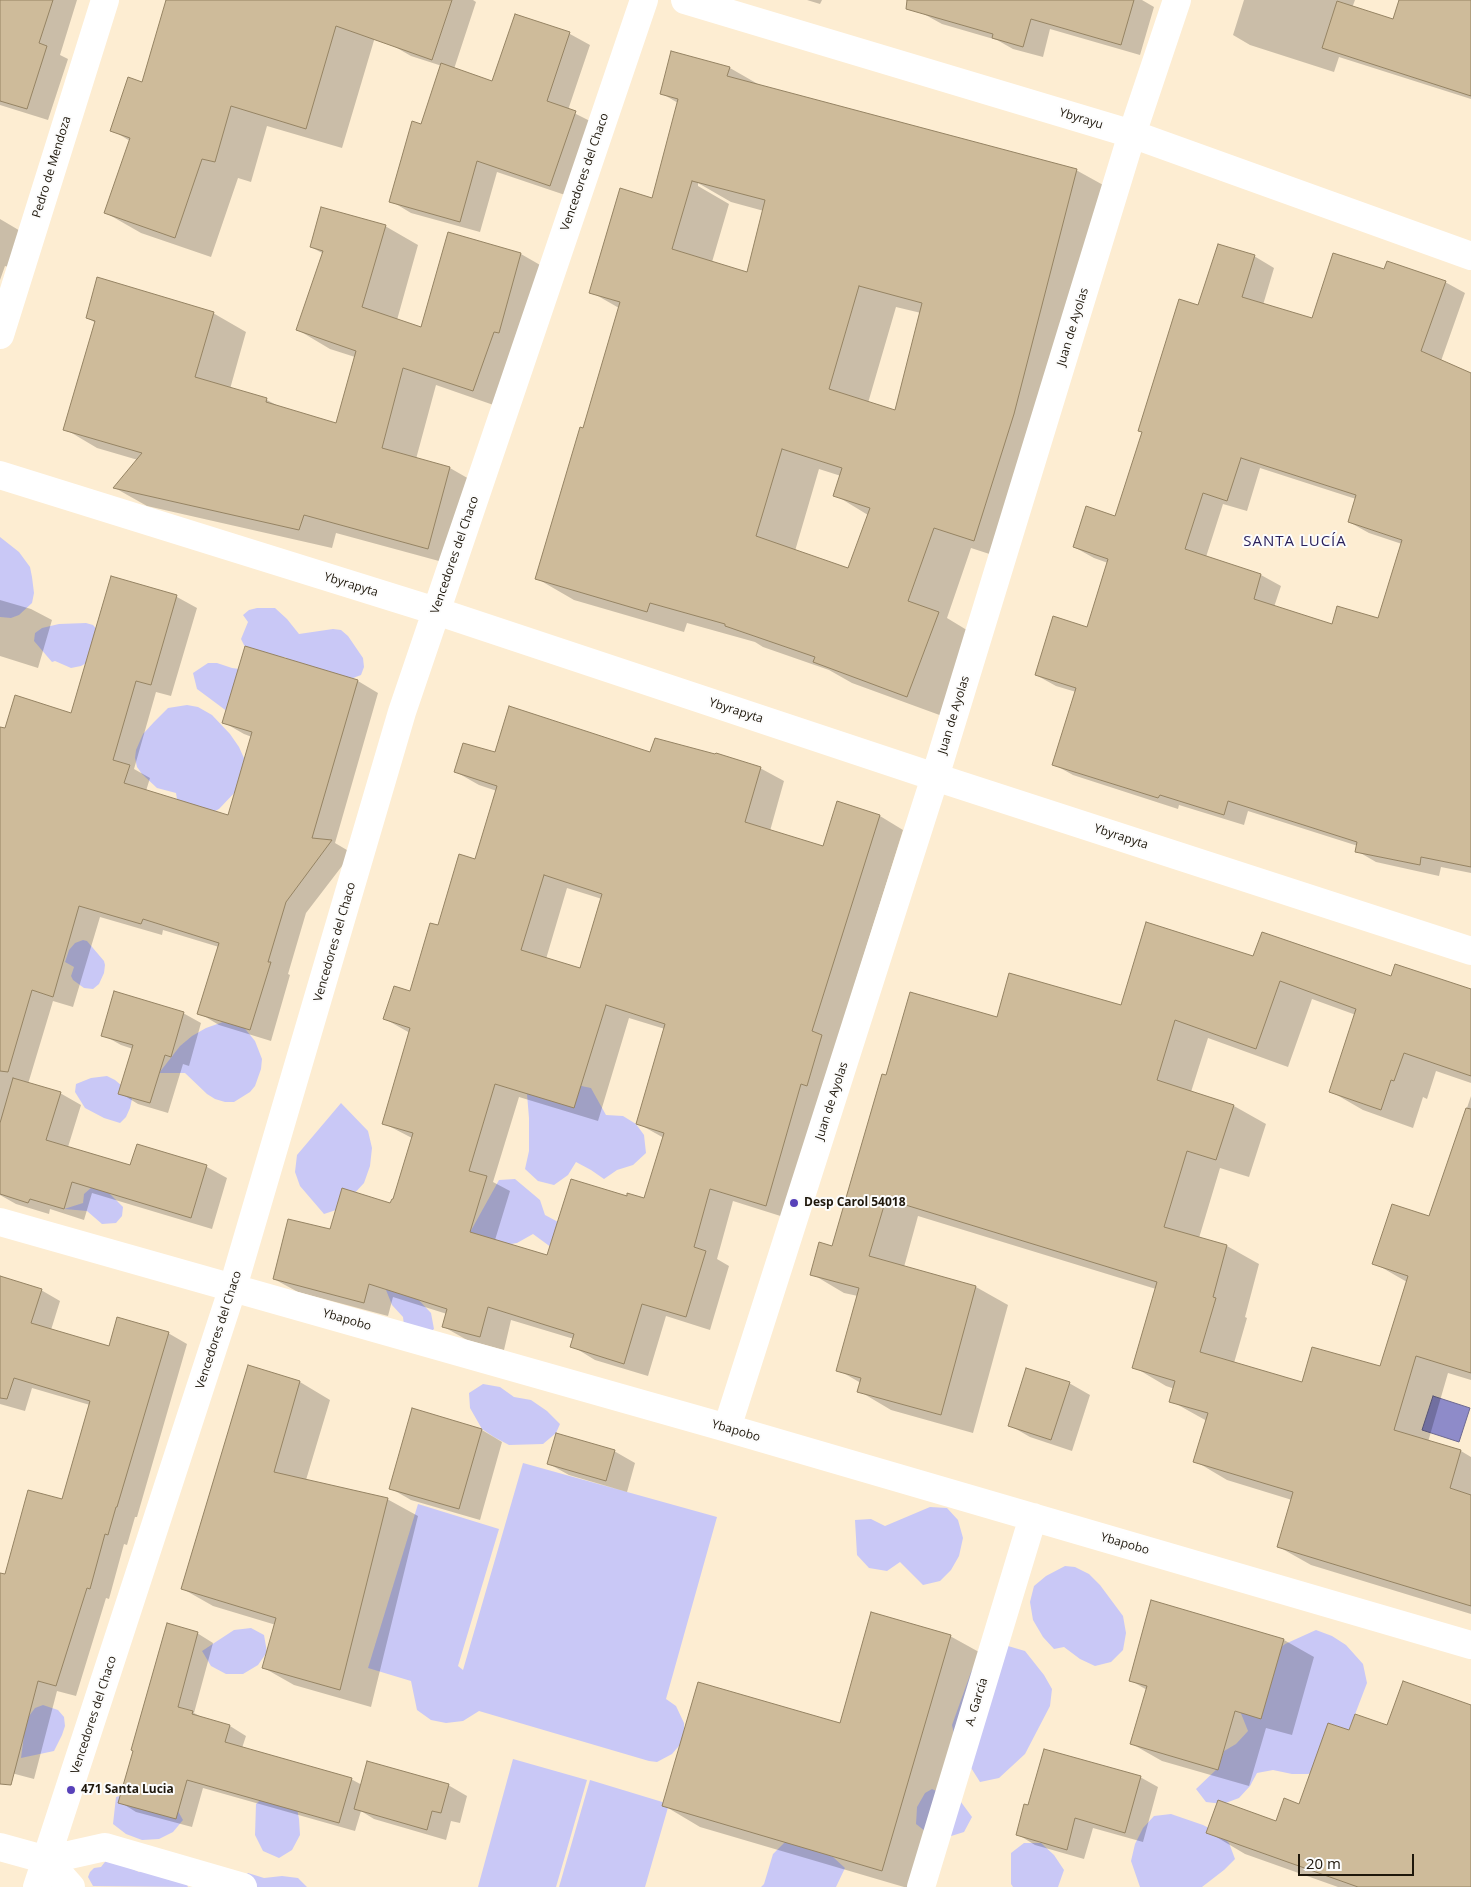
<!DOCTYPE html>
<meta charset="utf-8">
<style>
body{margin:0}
#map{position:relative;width:1471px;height:1887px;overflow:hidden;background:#fdedd2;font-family:"Open Sans",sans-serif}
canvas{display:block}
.scale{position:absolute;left:1298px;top:1854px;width:116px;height:22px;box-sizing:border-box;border:2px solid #1e170b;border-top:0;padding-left:6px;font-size:15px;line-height:18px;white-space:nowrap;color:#1e170b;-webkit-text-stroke:4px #fcfcfc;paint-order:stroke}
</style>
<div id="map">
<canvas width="1471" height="1887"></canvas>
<div class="scale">20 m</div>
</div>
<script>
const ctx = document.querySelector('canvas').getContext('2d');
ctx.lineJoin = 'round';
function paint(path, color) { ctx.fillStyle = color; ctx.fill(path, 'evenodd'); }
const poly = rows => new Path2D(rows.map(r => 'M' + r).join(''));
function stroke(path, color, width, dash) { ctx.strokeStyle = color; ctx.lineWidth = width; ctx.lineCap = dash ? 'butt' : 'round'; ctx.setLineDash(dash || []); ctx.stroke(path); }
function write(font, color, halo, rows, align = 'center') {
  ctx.font = font + ' "Open Sans",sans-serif'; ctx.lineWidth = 4; ctx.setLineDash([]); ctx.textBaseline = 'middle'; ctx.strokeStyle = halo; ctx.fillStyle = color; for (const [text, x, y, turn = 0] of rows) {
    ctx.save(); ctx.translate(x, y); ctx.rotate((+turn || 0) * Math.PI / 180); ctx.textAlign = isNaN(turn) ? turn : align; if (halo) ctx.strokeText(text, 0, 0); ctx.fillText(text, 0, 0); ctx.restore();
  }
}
const green = poly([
 [0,537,19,552,30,567,32,577,34,593,32,603,19,615,11,618,0,617],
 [257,608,275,608,287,619,299,634,333,629,341,630,348,636,363,658,364,667,361,675,353,678,314,675,299,669,285,657,276,658,245,647,241,639,248,622,243,615,249,610],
 [86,623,93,625,98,631,88,662,81,666,71,668,55,661,52,662,34,641,35,633,42,628,59,624],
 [208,663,217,663,232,668,247,670,228,712,197,689,193,673],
 [187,705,198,707,212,715,230,734,239,747,247,765,237,790,219,809,209,814,192,810,177,799,176,793,157,788,142,774,137,767,135,758,136,750,143,734,154,722,168,708],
 [83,940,87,941,104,961,105,965,104,973,99,984,93,989,84,988,73,980,71,976,74,967,65,962,69,950,75,943],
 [223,1022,242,1025,255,1041,262,1059,261,1069,255,1086,250,1092,234,1102,225,1102,215,1099,207,1094,185,1073,159,1073,180,1046,192,1036,206,1028],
 [107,1076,115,1080,128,1091,132,1099,130,1108,126,1117,120,1123,104,1118,85,1108,75,1092,76,1084,91,1078],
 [558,1081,591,1088,606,1115,623,1116,636,1124,644,1135,646,1153,633,1165,617,1170,604,1179,591,1170,576,1162,568,1175,554,1185,538,1181,525,1169,529,1151,529,1118,527,1094,540,1086],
 [341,1103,368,1131,372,1148,370,1166,364,1183,352,1196,339,1209,324,1214,300,1186,295,1172,297,1155],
 [515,1179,540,1200,545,1215,575,1231,559,1253,533,1234,517,1243,511,1244,501,1260,469,1234,499,1180],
 [93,1186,105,1189,123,1207,122,1216,116,1223,102,1224,87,1211,64,1209,83,1203,84,1194],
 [399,1279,431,1313,434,1329,421,1339,405,1334,403,1317,392,1305,386,1290],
 [483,1384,500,1387,514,1397,531,1400,547,1411,560,1424,556,1433,543,1444,509,1445,494,1437,482,1429,470,1408,469,1393],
 [523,1463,717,1517,666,1699,676,1706,684,1723,684,1740,672,1754,657,1762,649,1761,479,1711,463,1721,446,1723,431,1720,417,1710,411,1681,368,1668,418,1504,499,1529,458,1666,463,1670],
 [930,1507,947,1508,958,1520,963,1538,959,1556,951,1570,940,1581,923,1585,900,1562,887,1571,869,1568,857,1555,855,1520,871,1519,885,1526],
 [1065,1566,1075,1567,1089,1574,1100,1585,1123,1616,1126,1633,1123,1650,1111,1662,1095,1666,1080,1659,1064,1647,1054,1649,1043,1637,1033,1620,1030,1602,1034,1586,1046,1576],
 [251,1628,264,1635,267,1652,258,1665,243,1674,226,1674,211,1666,202,1651,234,1630],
 [1316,1630,1332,1636,1346,1645,1363,1664,1367,1683,1349,1730,1323,1768,1308,1774,1292,1774,1273,1770,1257,1773,1250,1786,1239,1798,1223,1804,1206,1802,1196,1789,1218,1768,1224,1751,1236,1744,1248,1731,1234,1696,1258,1666,1285,1644],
 [1008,1646,1025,1651,1044,1675,1052,1689,1050,1706,1025,1754,999,1778,980,1782,956,1744,952,1725,971,1672,979,1658],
 [43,1705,58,1710,64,1717,65,1726,62,1735,54,1751,21,1758,26,1720,35,1708],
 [513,1759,587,1780,556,1887,478,1887],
 [590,1780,669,1804,645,1887,559,1887],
 [147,1788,174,1804,183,1820,173,1832,159,1839,142,1840,126,1834,113,1824,116,1797],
 [932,1789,961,1802,972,1817,964,1832,948,1837,930,1835,916,1824,917,1807,925,1793],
 [268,1793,296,1803,299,1819,300,1835,292,1850,279,1858,263,1851,255,1835,256,1804],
 [1171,1814,1203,1825,1217,1832,1229,1843,1235,1859,1224,1870,1202,1887,1140,1887,1131,1861,1135,1844,1143,1828,1154,1816],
 [801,1841,833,1857,845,1868,836,1887,761,1887,764,1884,773,1854,785,1842],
 [1024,1843,1041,1843,1054,1855,1064,1870,1058,1887,1013,1887,1011,1884,1011,1853],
 [108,1858,139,1872,154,1867,185,1880,188,1887,93,1886,88,1877,90,1872,94,1868,101,1867],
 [248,1873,264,1878,282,1876,298,1878,307,1887,233,1887]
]);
const water = poly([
 [1433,1396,1470,1408,1459,1442,1422,1430,1433,1396]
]);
const shadow = poly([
 [0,0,77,0,60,55,68,59,48,120,0,105],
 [167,0,386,0,342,148,267,126,251,182,238,178,211,257,141,233,106,213,130,141,112,130,143,83],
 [405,0,473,0,476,2,454,69,493,82,516,15,570,34,590,45,568,110,596,124,571,197,497,172,480,232,411,213,391,201,421,125,442,66,411,56,390,44],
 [807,0,822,0,820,4],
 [918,0,1142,0,1154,7,1140,55,1050,29,1043,57,1013,49,997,40,942,24,922,13],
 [1244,0,1355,0,1352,8,1393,21,1400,0,1471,0,1471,99,1339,57,1334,72,1250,45,1233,35],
 [730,68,763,87,1076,170,1114,191,1011,561,971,548,947,618,975,635,945,717,852,683,829,670,763,647,755,642,687,623,684,632,574,600,536,578,584,429,619,308,591,292,653,199,678,103,661,93],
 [698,183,731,202,764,211,748,274,712,262,729,204,698,186],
 [896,307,921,313,896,412,868,403],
 [819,469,841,476,835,495,868,515,849,569,795,551],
 [0,219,22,232,11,268,5,266,0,280],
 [385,226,418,245,397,320,422,328,449,233,521,254,554,273,505,409,436,385,416,459,450,468,483,487,461,567,336,533,332,548,147,506,115,488,138,460,97,448,65,429,96,323,87,318,213,313,246,332,230,389,267,400,282,408,337,424,355,357,330,349,298,330,324,254,311,247],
 [1254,256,1274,268,1263,305,1313,320,1385,271,1445,282,1465,293,1441,361,1471,375,1471,873,1441,867,1439,876,1376,862,1357,851,1358,846,1248,811,1244,825,1179,805,1178,809,1073,775,1053,764,1076,692,1056,686,1036,675,1088,628,1108,563,1094,558,1074,547,1116,517,1143,433,1140,431,1199,307],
 [1260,468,1356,499,1349,522,1369,533,1402,544,1379,620,1332,625,1274,607,1281,586,1261,575,1206,557,1223,504,1247,511],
 [112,577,177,597,197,608,171,696,156,692,134,769,150,778,146,791,228,816,252,737,244,734,223,722,245,648,358,681,378,693,335,843,352,853,306,913,288,974,290,975,271,1041,219,1025,199,1013,219,947,163,930,162,935,100,917,73,1007,53,1001,28,1084,60,1093,81,1105,68,1147,131,1166,138,1146,207,1167,227,1178,212,1229,92,1193,84,1220,50,1209,49,1214,16,1204,0,1195,0,728,6,730,72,714],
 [0,600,31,609,52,620,38,668,0,656],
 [651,753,760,768,784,781,770,831,824,848,838,803,880,816,903,830,836,1044,790,1219,733,1201,717,1259,729,1266,710,1330,666,1316,648,1376,595,1360,572,1346,574,1339,511,1320,504,1350,467,1340,444,1327,447,1314,393,1297,388,1316,298,1292,274,1279,330,1230,391,1204,394,1201,412,1138,383,1123,410,1033,385,1019,411,992,439,927,476,861,497,791,479,785,456,772,496,754],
 [567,888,602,899,580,969,546,959],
 [629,1018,665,1029,637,1123,664,1138,644,1200,628,1197,548,1256,495,1240,510,1191,493,1182,519,1097,598,1121],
 [1254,957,1471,990,1471,1083,1436,1071,1427,1099,1423,1097,1413,1128,1363,1110,1330,1091,1356,1015,1312,999,1288,1067,1208,1038,1191,1092,1234,1106,1266,1124,1249,1177,1220,1168,1199,1238,1227,1246,1259,1264,1245,1317,1247,1318,1234,1363,1303,1383,1380,1368,1407,1282,1374,1263,1430,1218,1471,1096,1471,1380,1448,1373,1428,1442,1461,1451,1471,1457,1471,1614,1311,1565,1279,1547,1292,1500,1227,1480,1195,1461,1207,1421,1171,1401,1175,1389,1166,1386,1134,1367,1156,1289,918,1216,904,1267,976,1287,1008,1305,973,1433,891,1410,859,1391,861,1383,838,1370,858,1296,844,1293,812,1274,833,1247,887,1076,998,1018,1122,1006],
 [183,1013,201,1023,189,1066,183,1064,168,1113,138,1104,120,1093,133,1049,121,1045,103,1035],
 [0,1277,41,1290,60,1301,51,1330,110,1348,168,1333,187,1344,137,1517,135,1517,127,1545,124,1544,109,1599,106,1598,76,1696,57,1691,34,1779,0,1770,0,1574,5,1575,63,1501,90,1405,32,1388,25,1411,0,1404],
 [248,1366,300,1382,330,1400,306,1480,387,1499,418,1516,371,1707,294,1685,264,1668,276,1625,213,1606,183,1589],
 [1069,1383,1090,1395,1072,1451,1030,1437,1009,1425],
 [413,1410,482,1430,502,1442,480,1520,411,1500,390,1488],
 [614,1451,635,1463,627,1492,569,1475,549,1464],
 [1152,1601,1284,1640,1314,1657,1292,1735,1266,1728,1249,1786,1162,1761,1132,1744,1147,1690,1130,1680],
 [197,1633,213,1643,194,1713,205,1719,230,1726,246,1736,242,1748,351,1779,362,1785,448,1785,467,1796,460,1823,451,1821,446,1840,374,1819,361,1811,355,1831,203,1788,192,1827,136,1812,120,1802],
 [950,1636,988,1657,921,1887,904,1887,700,1827,663,1805,840,1725],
 [1471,1706,1471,1887,1338,1887,1245,1854,1208,1832,1276,1823,1300,1805,1349,1732,1388,1727],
 [1140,1777,1158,1787,1143,1842,1093,1828,1084,1859,1035,1845,1017,1834]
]);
const building = poly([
 [0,0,53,0,39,43,47,46,27,109,0,101,0,0],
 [166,0,452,0,432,60,336,26,306,129,231,106,215,162,202,159,175,238,104,213,130,138,110,131,128,77,142,82,166,0],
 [907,0,1134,0,1121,45,1031,19,1023,47,992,38,993,34,906,9,907,0],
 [1399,0,1471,0,1471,96,1322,48,1337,1,1393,19,1399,0],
 [515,14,570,32,547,101,576,111,550,186,477,161,460,222,389,202,412,121,421,124,441,63,492,81,515,14],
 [671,51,730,67,727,76,1077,169,1014,414,974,541,934,528,908,601,939,612,907,697,813,662,815,657,725,626,725,624,650,603,647,612,535,579,580,427,583,428,620,302,589,293,620,188,652,198,678,99,660,94,671,51],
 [692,181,765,200,747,272,672,249,692,181],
 [859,286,922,303,895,410,829,389,859,286],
 [782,449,842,468,833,496,870,508,848,568,756,536,782,449],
 [321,207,386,225,362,307,421,327,448,232,521,253,499,333,494,332,473,391,403,368,382,448,450,467,428,549,304,515,299,530,113,488,142,453,63,430,95,321,86,318,97,277,214,312,195,377,267,398,266,402,336,423,356,351,296,330,323,251,310,247,321,207],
 [1218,244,1255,255,1242,297,1312,318,1333,253,1384,269,1387,261,1446,281,1421,351,1471,373,1471,867,1421,857,1420,865,1355,852,1357,842,1228,801,1224,815,1160,795,1158,798,1052,765,1076,688,1035,675,1053,616,1087,627,1108,559,1073,547,1086,506,1115,516,1142,432,1138,431,1179,299,1198,305,1218,244],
 [1241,458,1356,495,1348,522,1402,540,1378,618,1337,606,1332,624,1254,599,1261,574,1185,549,1203,493,1227,501,1241,458],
 [111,576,177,595,151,685,136,681,113,760,130,765,124,783,228,815,252,732,222,723,245,646,358,680,312,838,332,840,286,902,268,962,271,962,250,1030,197,1014,219,943,143,919,141,924,79,906,53,997,32,990,8,1072,0,1071,0,727,5,728,15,695,71,713,111,576],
 [509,706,650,752,655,738,715,754,716,753,761,767,745,822,823,846,837,801,880,815,812,1031,822,1035,807,1086,801,1084,766,1206,710,1189,694,1247,706,1251,686,1317,642,1304,624,1364,570,1347,574,1334,488,1307,480,1337,442,1327,447,1309,369,1284,364,1303,273,1279,288,1219,330,1229,342,1188,390,1203,392,1199,393,1199,413,1133,382,1124,410,1028,383,1019,394,986,410,991,430,923,438,925,459,854,475,859,497,786,454,772,463,743,495,752,509,706],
 [544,875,602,894,580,968,521,950,544,875],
 [606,1005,665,1024,636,1124,664,1133,644,1198,627,1193,627,1196,571,1179,547,1255,470,1232,487,1176,469,1171,495,1084,574,1108,606,1005],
 [1146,922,1253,956,1262,932,1391,976,1395,964,1471,989,1471,1076,1404,1053,1394,1081,1391,1080,1381,1110,1329,1092,1356,1009,1280,981,1256,1049,1175,1020,1157,1080,1234,1105,1216,1160,1187,1151,1164,1227,1227,1245,1213,1297,1216,1298,1200,1352,1302,1382,1312,1347,1380,1366,1408,1276,1372,1264,1392,1204,1429,1216,1466,1108,1471,1109,1471,1373,1416,1356,1394,1430,1461,1450,1450,1488,1471,1495,1471,1606,1277,1547,1293,1492,1193,1462,1208,1413,1169,1402,1175,1381,1132,1368,1157,1282,886,1199,869,1256,976,1286,941,1415,857,1392,861,1378,836,1371,859,1288,810,1275,819,1242,832,1246,882,1074,886,1075,910,992,997,1017,1009,973,1121,1005,1146,922],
 [114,991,184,1012,171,1057,165,1055,150,1103,118,1094,133,1045,101,1036,114,991],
 [13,1078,61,1092,46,1140,130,1165,137,1144,207,1165,191,1218,72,1182,64,1209,30,1199,28,1203,0,1194,0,1123,13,1078],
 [0,1276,42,1289,31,1323,109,1346,117,1317,169,1332,117,1507,116,1507,108,1535,105,1534,90,1589,87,1588,56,1686,38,1681,11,1785,0,1784,0,1573,5,1574,28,1490,62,1499,90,1401,14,1378,7,1399,0,1398,0,1276],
 [248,1365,300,1381,274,1472,388,1498,340,1690,262,1668,276,1618,181,1589,248,1365],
 [1026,1368,1070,1382,1051,1440,1008,1426,1026,1368],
 [412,1408,482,1429,459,1509,389,1489,412,1408],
 [556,1433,615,1450,606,1481,547,1464,556,1433],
 [1151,1600,1284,1639,1261,1719,1235,1711,1218,1770,1130,1744,1147,1686,1129,1681,1151,1600],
 [871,1612,951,1635,882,1871,662,1806,698,1682,840,1723,871,1612],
 [167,1623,198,1632,178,1707,193,1711,192,1714,230,1725,225,1742,352,1778,339,1823,187,1780,176,1819,118,1803,133,1751,131,1750,167,1623],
 [1403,1681,1471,1705,1471,1887,1358,1887,1206,1833,1218,1800,1276,1821,1284,1798,1299,1804,1328,1723,1349,1730,1355,1714,1387,1725,1403,1681],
 [1044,1749,1141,1776,1125,1833,1075,1818,1067,1850,1016,1835,1024,1804,1028,1805,1044,1749],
 [367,1761,449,1784,441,1813,432,1811,427,1830,354,1809,367,1761]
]);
const minor = poly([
 [685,0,1132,134,1471,256],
 [0,335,105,0],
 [0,475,436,611,935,777,1471,951],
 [0,1222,727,1428,1471,1645],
 [727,1428,935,777,1132,134,1177,0],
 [0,1847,47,1860,105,1847,243,1887],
 [47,1860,71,1887],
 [37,1887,233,1287,402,712,644,0],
 [921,1887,1033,1517]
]);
const markers = [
 [794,1203,5,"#5741b9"],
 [71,1790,5,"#5741b9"]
];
const streetNames = [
 ["Ybyrayu",1081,119,17],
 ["Pedro de Mendoza",52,167,-73],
 ["Vencedores del Chaco",585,172,-71],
 ["Juan de Ayolas",1073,327,-73],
 ["Vencedores del Chaco",455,555,-71],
 ["Ybyrapyta",351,585,17],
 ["Ybyrapyta",736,711,18],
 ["Juan de Ayolas",954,715,-73],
 ["Ybyrapyta",1121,837,18],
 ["Vencedores del Chaco",335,942,-74],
 ["Juan de Ayolas",832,1101,-72],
 ["Ybapobo",347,1320,16],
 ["Vencedores del Chaco",219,1330,-72],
 ["Ybapobo",736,1431,16],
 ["Ybapobo",1125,1544,16],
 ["A. García",977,1702,-73],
 ["Vencedores del Chaco",94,1715,-72]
];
const poiNames = [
 ["Desp Carol 54018",804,1203],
 ["471 Santa Lucia",81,1790]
];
const quarterNames = [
 ["SANTA LUCÍA",1295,542]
];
paint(green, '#c9c8f6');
paint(water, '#8e8bc9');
stroke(water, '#6c6890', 1);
paint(shadow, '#0003');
paint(building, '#cebb9a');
stroke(building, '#958363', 1);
stroke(minor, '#fff', 28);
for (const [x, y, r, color] of markers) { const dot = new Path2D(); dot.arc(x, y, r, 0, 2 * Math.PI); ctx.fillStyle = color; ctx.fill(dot); stroke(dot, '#fcfcfc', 2); }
write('12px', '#1e170b', '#fcfcfc', streetNames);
write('bold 12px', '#1e170b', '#fcfcfc', poiNames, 'left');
ctx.letterSpacing = '1px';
write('15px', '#2a215c', '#fcfcfc', quarterNames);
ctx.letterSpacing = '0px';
</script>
